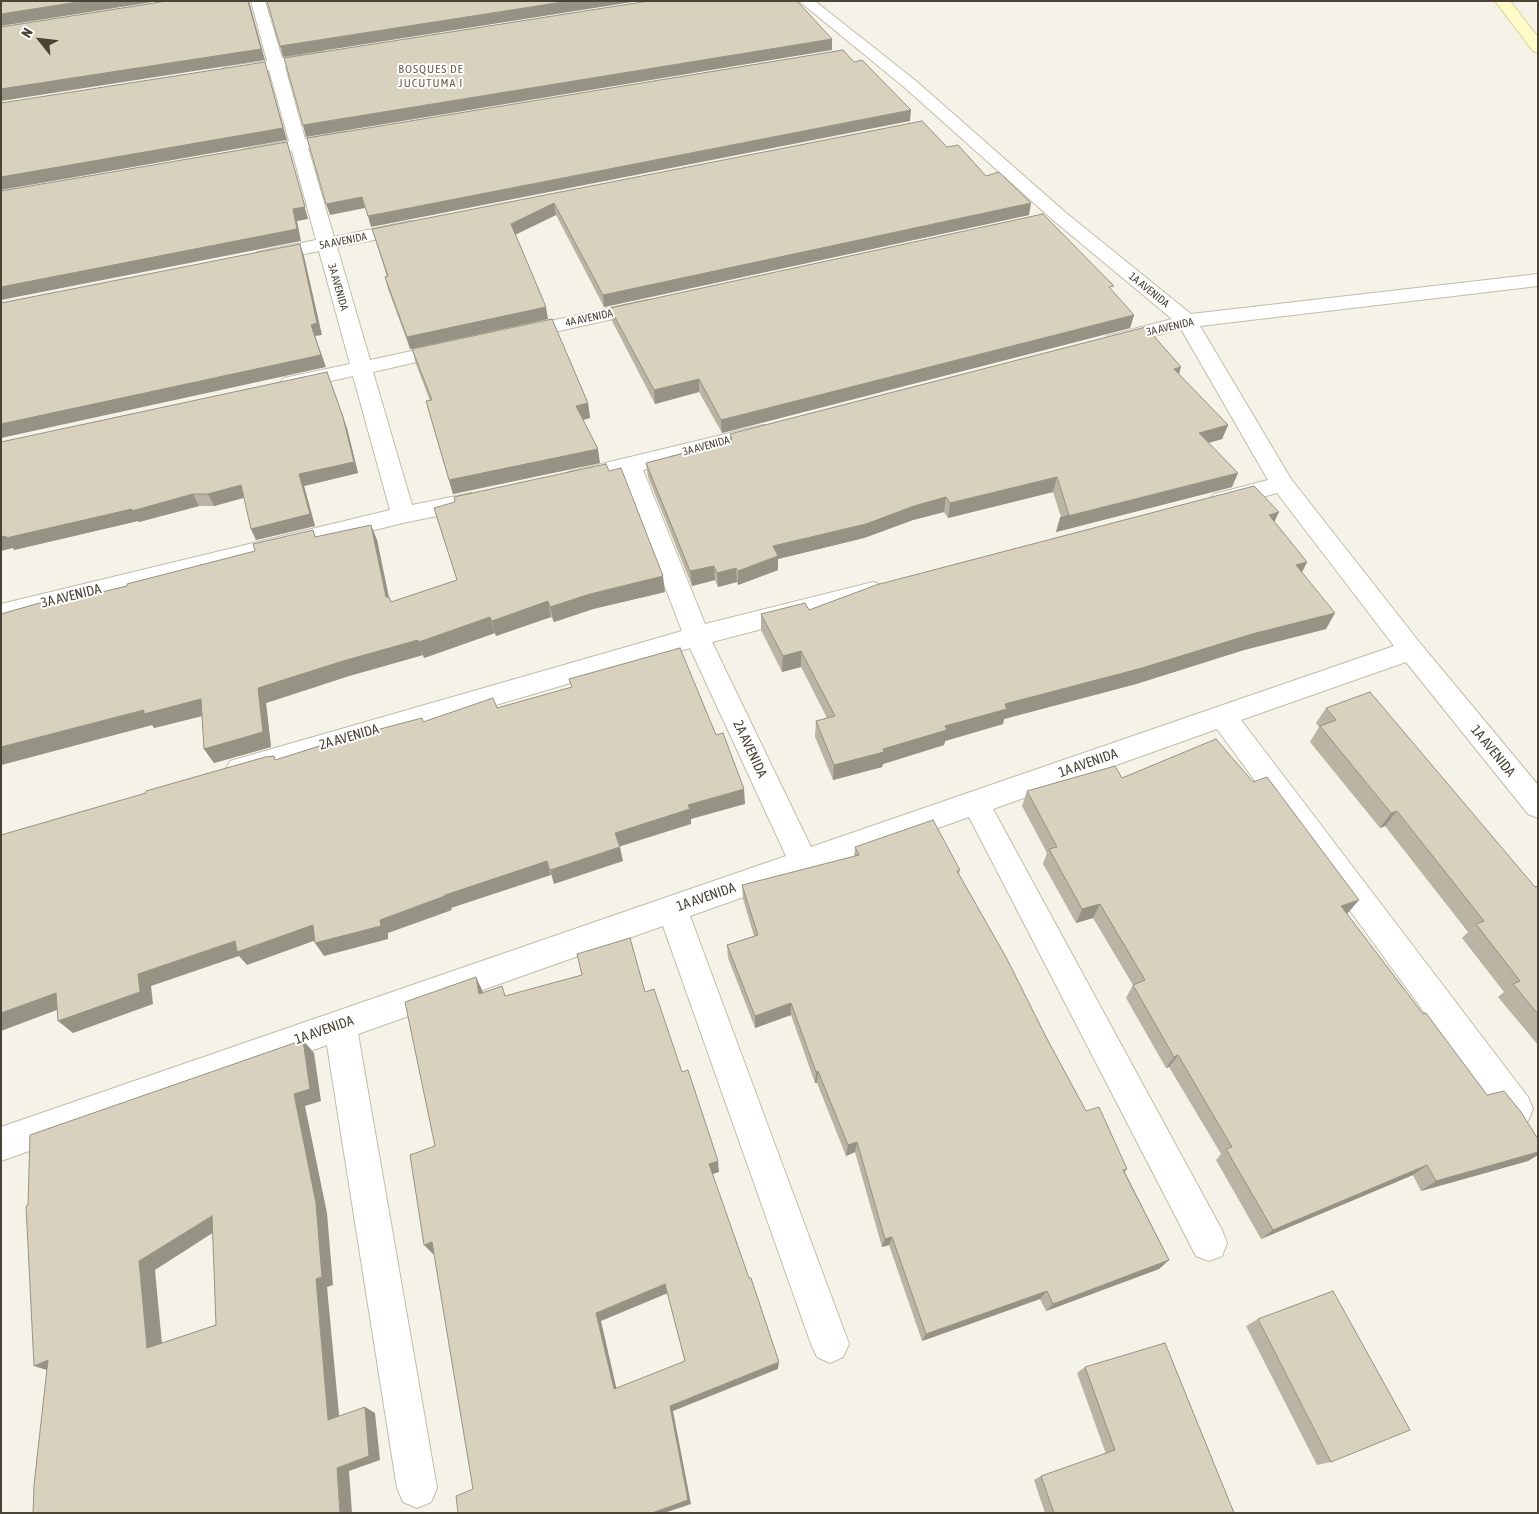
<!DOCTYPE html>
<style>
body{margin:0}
#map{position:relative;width:1539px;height:1514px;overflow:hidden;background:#f5f3e8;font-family:"Asap Condensed",sans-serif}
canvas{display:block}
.frame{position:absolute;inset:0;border:2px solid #494436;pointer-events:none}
.north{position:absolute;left:15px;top:15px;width:50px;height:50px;-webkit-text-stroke:4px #fff;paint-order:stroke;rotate:299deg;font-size:14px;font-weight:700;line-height:20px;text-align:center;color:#494436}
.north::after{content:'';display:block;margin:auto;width:18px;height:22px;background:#494436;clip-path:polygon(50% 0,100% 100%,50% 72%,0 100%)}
</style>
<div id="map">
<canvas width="1539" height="1514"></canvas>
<div class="frame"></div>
<div class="north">N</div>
</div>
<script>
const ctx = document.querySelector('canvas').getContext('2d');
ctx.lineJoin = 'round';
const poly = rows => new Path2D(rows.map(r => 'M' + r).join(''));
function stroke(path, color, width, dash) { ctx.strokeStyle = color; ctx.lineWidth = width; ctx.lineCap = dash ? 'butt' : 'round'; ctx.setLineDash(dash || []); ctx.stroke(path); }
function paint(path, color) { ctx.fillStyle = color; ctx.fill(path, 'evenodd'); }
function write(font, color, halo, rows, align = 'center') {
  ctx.font = font + ' "Asap Condensed",sans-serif'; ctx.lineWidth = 4; ctx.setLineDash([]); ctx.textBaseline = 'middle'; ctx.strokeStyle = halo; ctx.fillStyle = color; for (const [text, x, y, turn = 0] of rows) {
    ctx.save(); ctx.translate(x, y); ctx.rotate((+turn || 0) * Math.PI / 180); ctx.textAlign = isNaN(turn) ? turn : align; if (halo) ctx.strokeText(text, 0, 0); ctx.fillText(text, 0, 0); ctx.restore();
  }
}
const minor = poly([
 [251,1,265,1,282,58,321,52,327,54,329,57,327,60,321,62,285,67,305,139,344,132,350,133,352,137,350,141,308,148,334,237,411,221,418,223,420,227,418,231,411,233,337,247,370,360,449,343,456,345,459,349,456,353,373,372,412,505,471,493,479,495,483,501,479,507,471,509,403,523,1,622,1,604,390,510,353,376,291,390,284,388,280,383,284,378,350,364,319,251,264,262,257,260,255,256,257,252,316,240,292,151,251,158,245,157,242,153,245,149,289,141,269,70,230,76,224,74,222,71,224,68,230,66,267,61,251,1],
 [799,1,815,1,916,81,1065,212,1191,314,1538,274,1538,286,1200,326,1291,479,1420,643,1538,785,1538,818,1528,814,1406,662,1241,720,1528,1097,1533,1109,1528,1121,1516,1125,1504,1121,1217,729,993,809,1222,1230,1227,1243,1222,1256,1209,1261,1196,1256,969,817,690,916,849,1344,843,1357,830,1363,817,1357,811,1344,663,926,358,1034,437,1488,431,1502,417,1508,403,1502,397,1488,327,1045,1,1161,1,1127,786,856,690,648,240,780,230,777,226,769,230,761,682,631,622,475,572,487,564,484,561,479,564,474,572,471,763,425,771,427,774,432,771,437,643,470,705,624,873,582,882,585,885,591,882,597,873,600,712,642,811,847,1394,646,1277,493,1222,508,1214,506,1210,500,1214,494,1268,480,1181,329,1114,346,1107,344,1104,340,1107,336,1172,319,1053,220,904,87,799,1],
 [647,300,654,302,657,306,654,310,518,340,511,338,508,334,511,330,518,328,647,300]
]);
const secondary = poly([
 [1495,1,1510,1,1538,37,1538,53,1533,51,1495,1]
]);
const wall = poly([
 [947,147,986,176,1029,215,604,307,556,215,515,234,548,319,410,349,388,289,385,277,387,277,372,229],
 [1112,291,1134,315,1130,328,722,433,699,392,655,404,612,321,610,308],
 [412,349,588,403,590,418,583,420,600,463,453,494,426,401,430,401,416,364],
 [1179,375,1228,425,1222,439,1209,443,1232,487,1056,532,1060,518,1061,517,1053,492,948,518,944,512,913,520,864,538,778,559,778,570,738,585,737,582,718,587,715,580,692,586,648,477,646,463,722,443,730,440,730,434],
 [347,428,358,473,304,486,315,526,256,540,251,529,244,498,214,506,199,506,139,522,138,521,14,550,13,548],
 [1274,522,1307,562,1302,572,1326,629,1244,650,1136,684,1004,719,1003,724,945,741,944,745,883,764,882,767,833,780,815,737,816,721,827,718,801,667,782,672,761,630,761,614,809,610],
 [371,525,377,540,389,597,391,602,665,592,593,609,554,622,551,617,496,636,495,633,424,658,423,655,349,676,266,703,271,747,214,763,204,749,202,716,154,728,152,725,1,765,1,614,43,602,46,606,127,586,255,551,313,530,316,537],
 [1326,708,1535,887,1538,886,1538,1045,1498,997,1504,992,1462,938,1468,932,1385,826,1380,828,1310,742,1319,727,1316,723],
 [1122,778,1347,914,1423,1014,1487,1095,1538,1139,1538,1155,1528,1161,1421,1191,1413,1175,1261,1239,1216,1160,1221,1154,1169,1067,1166,1068,1126,998,1133,985,1093,918,1076,923,1043,864,1047,853,1022,806,1027,791],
 [855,847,960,870,959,874,1046,1037,1086,1111,1127,1169,1125,1172,1169,1260,1159,1269,1046,1311,1040,1299,922,1341,889,1245,882,1247,855,1152,846,1156,817,1083,815,1083,791,1015,755,1028,728,958,727,945,754,936,743,899,742,885,854,857],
 [1258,1319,1331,1462,1317,1465,1246,1326],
 [1085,1367,1234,1513,1045,1513,1034,1480,1041,1476,1106,1454,1077,1373]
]);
const shadedWall = poly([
 [84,1,159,1,1,26,1,14],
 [248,1,249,1,265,60,1,101,1,89],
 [569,1,639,1,283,57,280,46],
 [832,39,832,50,306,137,303,125],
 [265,62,287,140,1,190,1,177],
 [911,110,910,121,371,227,368,216],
 [287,142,308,219,297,221,301,241,1,300,1,287,293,209],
 [362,197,365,208,330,215,326,204],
 [554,203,556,215,513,236,511,224],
 [1031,203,1029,215,604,307,603,295],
 [300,244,304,256,322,335,315,336,326,367,1,438,1,424,311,325],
 [546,307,548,319,410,349,407,337],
 [1134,315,1130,328,722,433,721,420],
 [1181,367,1177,382,1174,369],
 [327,372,347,428,358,473,304,486,315,526,256,540,251,529,299,474],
 [699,379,699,392,655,404,654,390],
 [588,403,590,418,578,421,576,406],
 [1228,425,1222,439,1194,447,1199,433],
 [598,449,600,463,453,494,449,480],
 [1238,473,1232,487,1056,532,1060,518],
 [1057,477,1053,492,948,518,950,503],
 [241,485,246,497,214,506,208,494],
 [193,494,199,506,139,522,138,521,14,550,13,548,1,551,1,537],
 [946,497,944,512,913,520,864,538,778,559,778,570,738,585,738,571,773,546,914,506],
 [1279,512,1271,529,1269,515],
 [371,525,377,540,392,613,386,597],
 [1307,562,1299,578,1296,565],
 [714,566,715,580,692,586,690,571],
 [736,568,737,582,718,587,717,573],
 [663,576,665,592,593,609,554,622,550,607,590,594],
 [548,601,551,617,496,636,492,621],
 [1335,613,1326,629,1244,650,1136,684,1004,719,1003,724,945,741,944,745,883,764,882,767,833,780,834,765,883,749,1005,704,1252,634],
 [490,617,495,633,424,658,419,642],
 [418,640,423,655,349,676,266,703,271,747,214,763,204,749,258,688,343,661],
 [801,651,801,667,782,672,783,656],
 [201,699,210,714,154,728,152,725,1,765,1,747,144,710],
 [744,789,745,804,691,819,691,824,618,847,615,833,688,805],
 [1397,811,1385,826,1380,828,1391,813],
 [620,847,623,861,554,884,550,870],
 [547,861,551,875,451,908,452,910,388,933,388,939,324,956,315,943,380,920,445,895],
 [1359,900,1347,914,1341,906],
 [1100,904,1093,918,1076,923,1082,909],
 [313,925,322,938,247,965,239,956,151,986,153,1004,73,1033,58,1021,138,974,235,941],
 [476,977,483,992,486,1008,479,994],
 [56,993,70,1005,1,1031,1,1013],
 [791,1003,791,1015,755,1028,755,1016],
 [303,1040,314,1053,321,1101,305,1106,327,1213,333,1285,327,1287,340,1425,328,1420,316,1279,294,1094],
 [1178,1055,1169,1067,1166,1068,1174,1057],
 [818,1071,817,1083,815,1083,816,1072],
 [857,1142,855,1152,846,1156,848,1145],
 [1538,1152,1538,1155,1528,1161,1421,1191,1436,1181],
 [718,1161,719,1172,710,1175,709,1164],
 [1427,1165,1413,1175,1261,1239,1273,1230],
 [212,1216,225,1225,155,1270,163,1355,147,1348,139,1261],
 [892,1237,889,1245,882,1247,885,1239],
 [432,1242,441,1251,433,1254,424,1245],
 [1169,1260,1159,1269,1046,1311,1053,1304],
 [665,1284,668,1293,601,1321,618,1395,614,1389,596,1313],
 [1047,1291,1040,1299,922,1341,926,1334],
 [48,1360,53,1372,34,1366],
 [779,1362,778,1369,673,1411,691,1504,664,1513,652,1513,670,1406],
 [365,1407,375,1413,380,1460,349,1471,352,1513,340,1513,337,1468]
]);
const building = poly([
 [1,1,84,1,1,14,1,1],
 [167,1,248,1,261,49,1,89,1,27,167,1],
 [267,1,569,1,280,46,267,1],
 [649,1,797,1,832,39,303,125,284,58,649,1],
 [843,50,854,62,862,60,911,110,368,216,362,197,326,204,307,138,843,50],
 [265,62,283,128,1,177,1,103,265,62],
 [922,121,947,147,958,145,986,176,999,172,1031,203,603,295,554,203,511,224,546,307,407,337,385,277,388,276,372,229,922,121],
 [287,142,305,207,293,209,297,229,1,287,1,191,287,142],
 [1043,214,1114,286,1109,287,1134,315,721,420,699,379,654,390,610,308,1043,214],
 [300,244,317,323,311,325,321,355,1,424,1,303,300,244],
 [552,319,588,403,576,406,598,449,449,480,426,401,432,400,412,349,552,319],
 [1146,327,1181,367,1174,369,1228,425,1199,433,1238,473,1060,518,1069,515,1057,477,950,503,946,497,914,506,866,524,773,546,778,556,738,571,736,568,717,573,714,566,690,571,646,463,722,443,732,439,730,434,1146,327],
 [327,372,343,417,354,462,299,474,310,514,251,529,241,485,208,494,193,494,132,511,132,509,6,538,6,536,1,537,1,442,327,372],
 [606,464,609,471,621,468,663,576,590,594,550,607,548,601,492,621,490,617,419,642,418,640,343,661,258,688,263,732,204,749,201,699,144,714,144,710,1,747,1,614,43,602,43,606,127,586,127,584,255,551,253,544,313,530,315,537,371,525,386,597,389,597,391,602,457,580,434,508,455,502,454,497,606,464],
 [1254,486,1279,512,1269,515,1307,562,1296,565,1335,613,1252,634,1142,668,1005,704,1007,709,945,726,947,730,883,749,884,752,834,765,816,721,835,716,801,651,783,656,761,614,805,603,809,610,876,585,1254,486],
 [680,648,716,735,723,733,744,789,688,805,690,809,615,833,620,847,550,870,547,861,445,895,445,896,380,920,381,926,315,943,313,925,237,952,235,941,138,974,140,992,58,1021,56,993,1,1013,1,835,146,793,146,791,265,757,274,756,275,760,342,739,422,718,423,722,493,698,497,708,572,687,569,679,680,648],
 [1370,692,1535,887,1538,886,1538,1014,1513,984,1520,981,1476,924,1484,921,1397,811,1391,813,1320,726,1336,720,1326,708,1370,692],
 [1216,739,1253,782,1267,777,1359,900,1341,906,1423,1014,1426,1013,1487,1095,1504,1091,1521,1112,1538,1139,1538,1152,1436,1181,1427,1165,1273,1230,1226,1149,1232,1147,1178,1055,1174,1057,1133,985,1145,980,1100,904,1082,909,1049,849,1057,847,1027,791,1115,766,1122,778,1216,739],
 [933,820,960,870,957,871,1007,959,1046,1037,1086,1111,1099,1107,1127,1169,1123,1170,1169,1260,1053,1304,1047,1291,926,1334,892,1237,885,1239,857,1142,848,1145,818,1071,816,1072,791,1003,755,1016,727,945,758,935,742,885,859,855,855,847,933,820],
 [630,938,645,992,654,989,682,1072,688,1070,718,1161,709,1164,749,1278,751,1278,779,1362,670,1406,688,1500,652,1513,458,1513,456,1496,473,1489,432,1242,424,1245,410,1155,435,1146,405,1002,476,977,479,994,502,986,505,996,582,975,577,954,630,938],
 [665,1284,685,1361,614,1389,596,1313,665,1284],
 [303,1040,310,1089,294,1094,316,1203,322,1277,316,1279,328,1420,365,1407,369,1456,337,1468,340,1513,33,1513,34,1485,48,1360,34,1366,26,1206,28,1205,30,1135,303,1040],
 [212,1216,216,1325,147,1348,139,1261,212,1216],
 [1333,1291,1410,1430,1331,1462,1258,1319,1333,1291],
 [1165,1343,1234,1513,1054,1513,1041,1476,1115,1450,1085,1367,1165,1343]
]);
const farStreetnames = [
 ["5A AVENIDA",343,241,-11],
 ["3A AVENIDA",338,287,74],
 ["1A AVENIDA",1149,290,39],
 ["4A AVENIDA",589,318,-12],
 ["3A AVENIDA",1170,327,-13],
 ["3A AVENIDA",706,446,-15]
];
const farNeighbourhoodnames = [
 ["BOSQUES DE",431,69],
 ["JUCUTUMA I",431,83]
];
const streetNames = [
 ["3A AVENIDA",71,596,-14],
 ["2A AVENIDA",349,737,-16],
 ["2A AVENIDA",750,749,65],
 ["1A AVENIDA",1493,751,51],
 ["1A AVENIDA",1088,763,-19],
 ["1A AVENIDA",706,897,-19],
 ["1A AVENIDA",324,1030,-19]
];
stroke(minor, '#c1bdaa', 2);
stroke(secondary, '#d7d096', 2);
paint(minor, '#fff');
paint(secondary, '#fffac8');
paint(wall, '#b9b4a3');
paint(shadedWall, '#969284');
paint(building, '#d7d1bd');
stroke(building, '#969284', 1);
write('11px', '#494436', '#fff', farStreetnames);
ctx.letterSpacing = '1px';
write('12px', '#6c644d', '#fff', farNeighbourhoodnames);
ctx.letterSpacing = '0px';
write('14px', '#494436', '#fff', streetNames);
</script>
